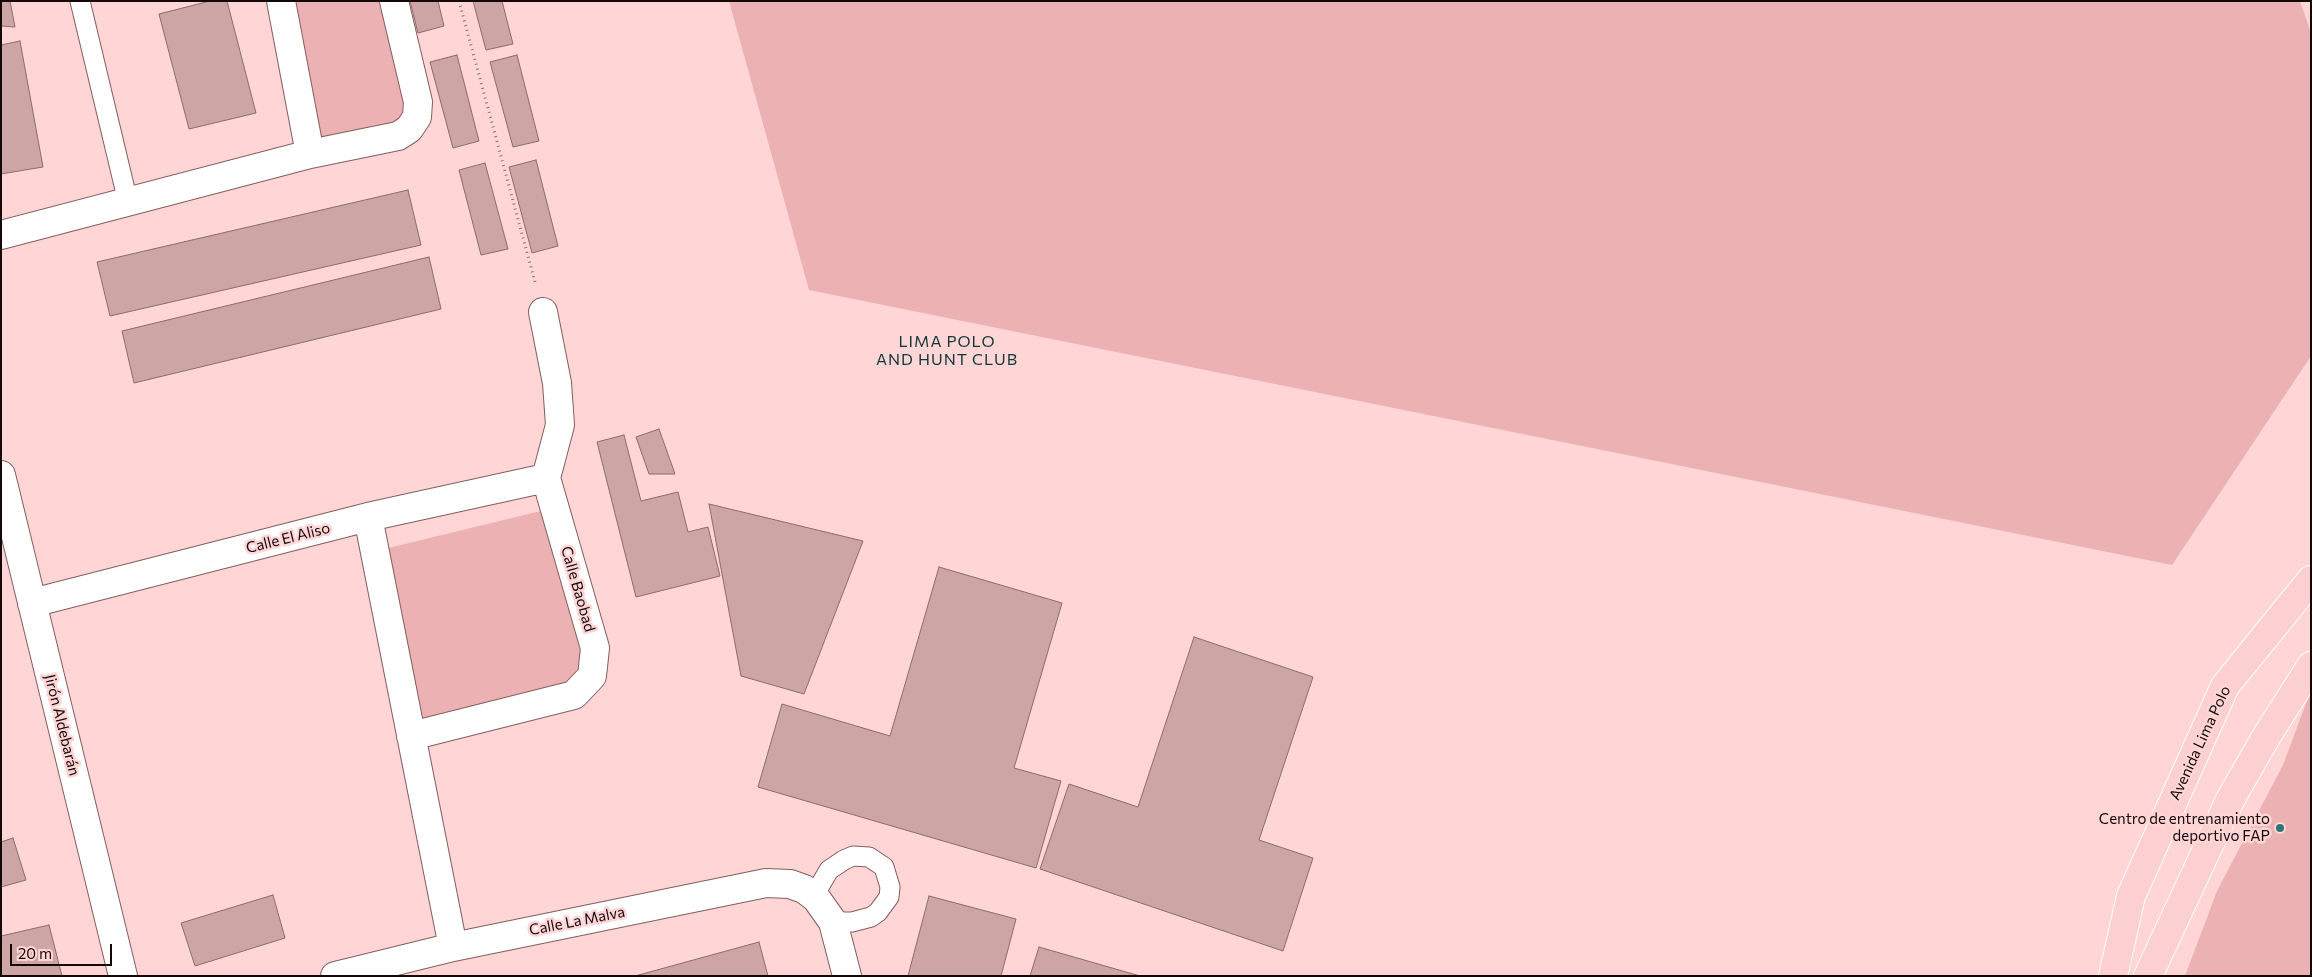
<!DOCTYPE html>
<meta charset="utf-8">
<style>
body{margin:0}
#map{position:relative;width:2312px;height:977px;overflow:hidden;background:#ffd5d5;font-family:Commissioner,sans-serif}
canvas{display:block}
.frame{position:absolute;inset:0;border:2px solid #140708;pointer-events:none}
.scale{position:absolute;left:10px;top:944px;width:102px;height:22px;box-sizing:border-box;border:2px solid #140708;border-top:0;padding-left:6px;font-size:15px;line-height:18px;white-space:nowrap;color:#140708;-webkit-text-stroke:4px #ffd5d5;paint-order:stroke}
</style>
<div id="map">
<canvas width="2312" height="977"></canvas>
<div class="frame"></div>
<div class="scale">20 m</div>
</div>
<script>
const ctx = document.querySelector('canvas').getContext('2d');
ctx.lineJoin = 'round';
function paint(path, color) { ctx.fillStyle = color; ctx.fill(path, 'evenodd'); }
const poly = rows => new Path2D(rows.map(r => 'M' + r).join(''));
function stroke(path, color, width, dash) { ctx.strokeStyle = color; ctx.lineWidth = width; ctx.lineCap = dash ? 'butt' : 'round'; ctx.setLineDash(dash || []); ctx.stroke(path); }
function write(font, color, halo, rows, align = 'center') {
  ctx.font = font + ' Commissioner,sans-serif'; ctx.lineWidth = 5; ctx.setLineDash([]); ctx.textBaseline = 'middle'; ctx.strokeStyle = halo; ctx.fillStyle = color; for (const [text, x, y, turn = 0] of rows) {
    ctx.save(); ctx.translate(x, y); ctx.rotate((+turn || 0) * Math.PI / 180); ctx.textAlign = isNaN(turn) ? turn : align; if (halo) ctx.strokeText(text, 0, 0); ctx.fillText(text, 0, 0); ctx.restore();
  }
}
const green = poly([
 [280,1,393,1,407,120,308,145],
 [729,1,2300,1,2311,33,2311,356,2172,565,809,290],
 [549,509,591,678,418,720,376,551],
 [2311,690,2311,976,2185,976,2217,891,2283,765]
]);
const building = poly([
 [1,1,10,1,15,27,1,26,1,1],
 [210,1,227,1,256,113,189,129,159,14,210,1],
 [410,1,438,1,444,26,418,33,410,1],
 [473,1,502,1,513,44,486,50,473,1],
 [20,41,43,167,1,174,1,45,20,41],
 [457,55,479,141,453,148,430,62,457,55],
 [517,55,539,141,513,147,490,62,517,55],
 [536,160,558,246,532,253,509,167,536,160],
 [485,163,508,249,481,255,459,170,485,163],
 [408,190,421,245,110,316,97,262,408,190],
 [429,257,441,309,134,383,122,331,429,257],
 [659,429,675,474,649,474,636,437,659,429],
 [624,435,641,501,678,492,688,532,708,527,720,576,636,597,597,442,624,435],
 [709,504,863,541,804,694,741,676,709,504],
 [939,567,1062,603,1014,768,1061,781,1036,868,758,787,782,704,890,736,939,567],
 [1194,637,1313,677,1259,840,1313,858,1283,951,1040,869,1069,784,1138,807,1194,637],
 [13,838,26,880,1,887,1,842,13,838],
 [273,895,285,938,195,966,181,923,273,895],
 [929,896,1016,919,1001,976,908,976,929,896],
 [49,925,62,976,1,976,1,936,49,925],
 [759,942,768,976,635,976,759,942],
 [1039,947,1140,976,1030,976,1039,947]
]);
const path = poly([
 [459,1,535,282]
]);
const lane = poly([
 [80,1,128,202],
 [816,898,819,887,829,870,844,860,853,856,869,857,884,867,890,887,889,897,878,912,871,917,852,922,833,922]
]);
const street = poly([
 [281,1,310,154],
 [1,235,310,154,398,136,409,129,417,117,418,102,394,1],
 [368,517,453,947],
 [32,603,368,517,546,478],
 [411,736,574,695,592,676,595,648,546,478,560,425,557,383,543,312],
 [335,976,453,947,766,883,790,884,804,889,816,898,833,922,847,976]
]);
const secondary = poly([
 [1,475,123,976]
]);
const primary = poly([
 [2113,976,2131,896,2225,686,2311,580],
 [2148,976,2230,800,2266,737,2311,666]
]);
const markers = [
 [2280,828,5,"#2b7678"]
];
const streetNames = [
 ["Calle El Aliso",288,538,-14],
 ["Calle Baobad",578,589,74],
 ["Jirón Aldebarán",62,725,76],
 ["Avenida Lima Polo",2200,743,-65],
 ["Calle La Malva",577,921,-11]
];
const poiNames = [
 ["Centro de entrenamiento",2270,819],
 ["deportivo FAP",2270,836]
];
const neighbourhoodNames = [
 ["LIMA POLO",947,342],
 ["AND HUNT CLUB",947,360]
];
paint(green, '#ecb1b2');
paint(building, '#cda5a5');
stroke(building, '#8f6a6a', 1);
stroke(lane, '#825e5e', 21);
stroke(street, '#825e5e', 30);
stroke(secondary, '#825e5e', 30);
stroke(primary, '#fff', 30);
stroke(path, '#8d7172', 3, [1, 4]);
stroke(lane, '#fff', 19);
stroke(street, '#fff', 28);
stroke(secondary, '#fff', 28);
stroke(primary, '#fcd0d0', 28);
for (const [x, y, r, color] of markers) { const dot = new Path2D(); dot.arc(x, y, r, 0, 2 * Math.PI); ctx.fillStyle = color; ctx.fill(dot); stroke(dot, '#ffd5d5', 2); }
write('15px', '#140708', '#ffd5d5', streetNames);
write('15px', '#140708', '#ffd5d5', poiNames, 'right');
ctx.letterSpacing = '1px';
write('16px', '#123536', '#ffd5d5', neighbourhoodNames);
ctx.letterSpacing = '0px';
</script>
